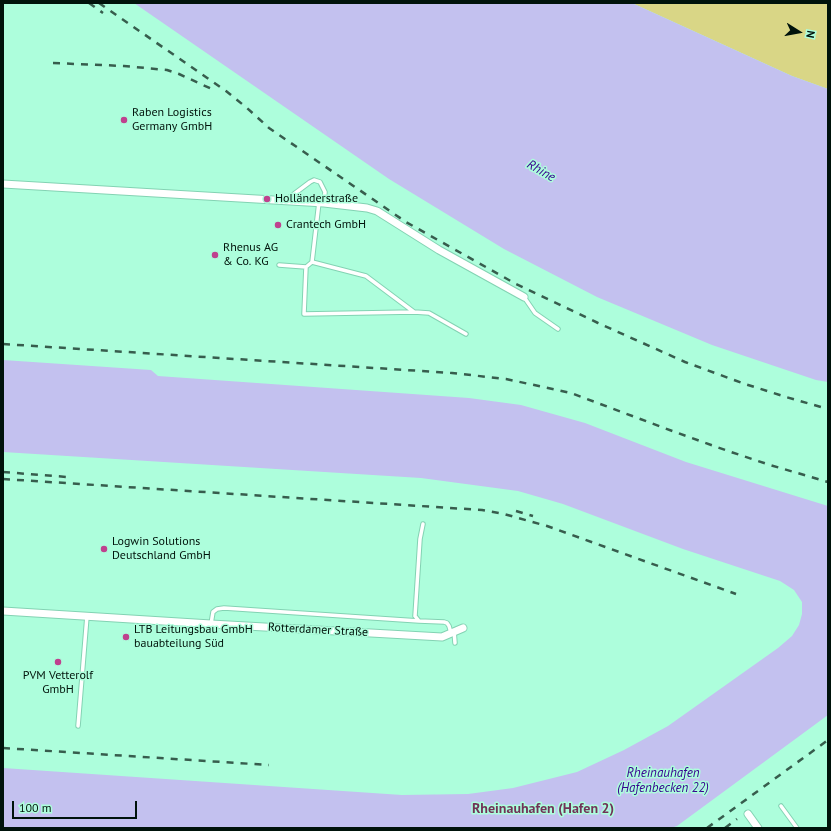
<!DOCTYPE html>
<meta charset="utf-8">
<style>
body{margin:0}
#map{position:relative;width:831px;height:831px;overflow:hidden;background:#adfedc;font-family:"PT Sans",sans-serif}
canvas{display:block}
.frame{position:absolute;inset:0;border:4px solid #00130b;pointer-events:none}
.north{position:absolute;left:779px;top:12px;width:40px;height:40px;-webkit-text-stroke:3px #adfedc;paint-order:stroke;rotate:101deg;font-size:11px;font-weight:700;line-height:16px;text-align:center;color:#00130b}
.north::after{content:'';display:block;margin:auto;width:14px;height:18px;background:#00130b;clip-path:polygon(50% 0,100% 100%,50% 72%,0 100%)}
.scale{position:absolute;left:12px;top:801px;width:125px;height:18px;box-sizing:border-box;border:2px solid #00130b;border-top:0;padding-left:5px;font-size:12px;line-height:14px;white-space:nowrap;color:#00130b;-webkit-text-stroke:3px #adfedc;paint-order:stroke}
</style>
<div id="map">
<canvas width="831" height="831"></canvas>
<div class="frame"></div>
<div class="north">N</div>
<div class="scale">100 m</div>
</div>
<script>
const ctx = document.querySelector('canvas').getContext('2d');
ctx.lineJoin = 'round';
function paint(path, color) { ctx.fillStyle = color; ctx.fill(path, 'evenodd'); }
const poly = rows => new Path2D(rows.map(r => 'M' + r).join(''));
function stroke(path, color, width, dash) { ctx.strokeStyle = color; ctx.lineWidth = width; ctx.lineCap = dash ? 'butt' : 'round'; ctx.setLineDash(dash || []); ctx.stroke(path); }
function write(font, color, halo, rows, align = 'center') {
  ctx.font = font + ' "PT Sans",sans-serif'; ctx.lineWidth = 3; ctx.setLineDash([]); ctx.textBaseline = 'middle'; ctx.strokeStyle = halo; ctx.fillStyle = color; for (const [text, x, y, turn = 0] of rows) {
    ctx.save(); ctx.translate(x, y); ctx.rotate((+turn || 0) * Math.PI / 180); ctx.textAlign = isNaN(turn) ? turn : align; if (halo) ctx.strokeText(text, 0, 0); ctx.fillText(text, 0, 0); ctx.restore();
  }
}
const green = poly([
 [632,3,828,3,828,89,792,76]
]);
const water = poly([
 [134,3,632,3,792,76,828,89,828,382,816,380,712,345,597,297,504,249,389,179],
 [3,360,151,370,158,376,469,398,521,405,585,423,686,462,828,506,828,715,677,826,671,828,3,828,3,768,402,795,468,794,513,788,577,772,624,750,668,726,778,648,792,636,799,625,802,614,802,602,794,590,780,581,683,549,563,504,518,491,421,478,3,452]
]);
const lane = poly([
 [286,200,310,182,314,180,320,182,325,192,324,203],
 [312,262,366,276,414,312],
 [279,265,306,267,312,262,319,202],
 [306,267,304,314,414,312,429,313,466,334],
 [524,297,535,313,558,329],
 [423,524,420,539,415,616,419,621,444,622,447,623,449,626,451,633],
 [211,624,213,612,217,609,224,608,419,621],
 [454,631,455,643],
 [78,726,87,616],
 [781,806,797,828]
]);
const street = poly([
 [3,184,324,203,367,208,377,211,439,250,524,297],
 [3,611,211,624,442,637,463,628],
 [748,814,758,828]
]);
const rail = poly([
 [89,3,103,13],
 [99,3,226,91,247,108,269,128,406,222,516,284,598,323,685,362,745,384,786,397,828,409],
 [53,63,124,66,167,70,179,74,214,90],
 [3,344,452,373,506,379,571,393,675,432,728,451,770,465,828,482],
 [3,472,67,477],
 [3,479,482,510,504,514,547,526,736,594],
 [516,511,533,516],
 [3,748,269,765],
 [707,828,828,740],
 [725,828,737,819]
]);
const markers = [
 [124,120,4,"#bf418e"],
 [267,199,4,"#bf418e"],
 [278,225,4,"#bf418e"],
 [215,255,4,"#bf418e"],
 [104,549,4,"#bf418e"],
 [126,637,4,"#bf418e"],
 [58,662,4,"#bf418e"]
];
const poiNames = [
 ["Raben Logistics",132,113],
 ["Germany GmbH",132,127],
 ["Holländerstraße",275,199],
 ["Crantech GmbH",286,225],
 ["Rhenus AG",223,248],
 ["& Co. KG",223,262],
 ["Logwin Solutions",112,542],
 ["Deutschland GmbH",112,556],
 ["LTB Leitungsbau GmbH",134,630],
 ["bauabteilung Süd",134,644],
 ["PVM Vetterolf",58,676,"center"],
 ["GmbH",58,690,"center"]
];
const streetNames = [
 ["Rotterdamer Straße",318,630,3]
];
const waterNames = [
 ["Rhine",541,171,30],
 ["Rheinauhafen",663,773],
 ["(Hafenbecken 22)",663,788]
];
const quarterNames = [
 ["Rheinauhafen (Hafen 2)",543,809]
];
paint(green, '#d9d686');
paint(water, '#c3c1ef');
stroke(lane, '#83d3b3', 5.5);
stroke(street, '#83d3b3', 9);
stroke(lane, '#fff', 3.5);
stroke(street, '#fff', 7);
stroke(rail, '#375d4d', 2.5, [7, 7]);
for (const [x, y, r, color] of markers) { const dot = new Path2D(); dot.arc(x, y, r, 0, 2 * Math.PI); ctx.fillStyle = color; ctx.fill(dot); stroke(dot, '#adfedc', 1.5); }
write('12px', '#00130b', '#adfedc', poiNames, 'left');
write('12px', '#00130b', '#adfedc', streetNames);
write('italic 13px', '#380190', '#adfedc', waterNames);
write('bold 14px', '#713257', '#adfedc', quarterNames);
</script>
